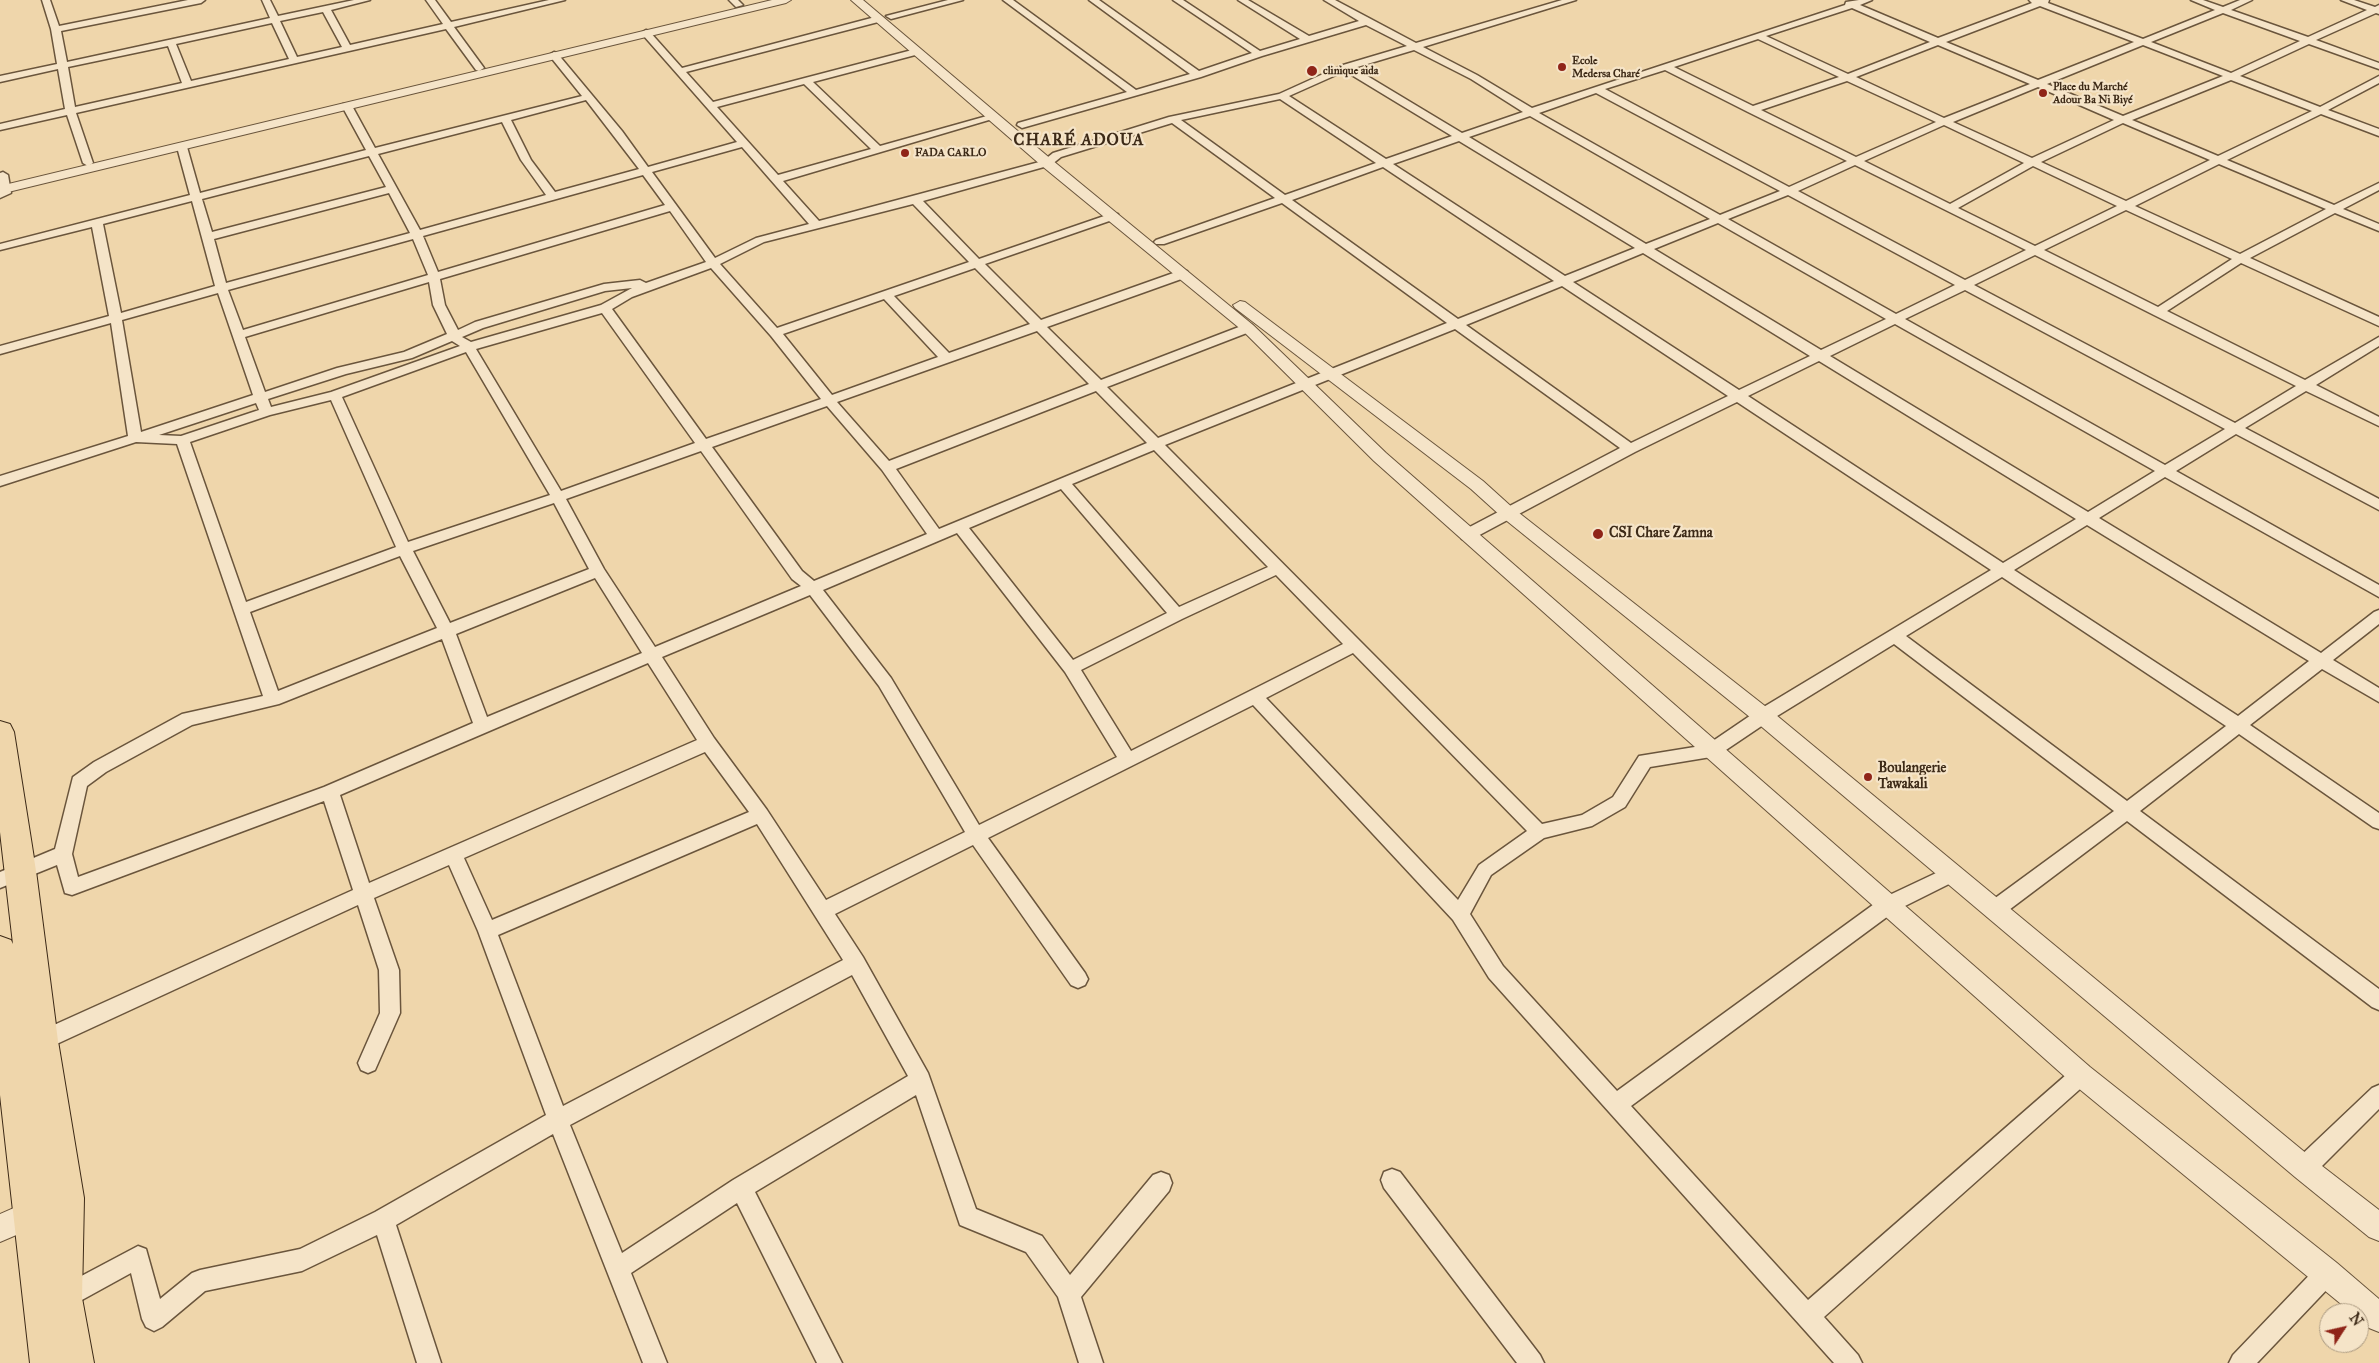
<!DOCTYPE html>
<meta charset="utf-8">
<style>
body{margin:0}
#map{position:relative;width:2379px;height:1363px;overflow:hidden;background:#efd6ab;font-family:"IM FELL Great Primer",serif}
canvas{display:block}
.north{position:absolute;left:2319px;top:1303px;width:50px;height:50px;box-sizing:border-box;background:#f5e4c8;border:1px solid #ab9a81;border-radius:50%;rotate:55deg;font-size:14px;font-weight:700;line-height:20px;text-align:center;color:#3d2a17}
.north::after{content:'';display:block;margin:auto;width:18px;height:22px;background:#8f2418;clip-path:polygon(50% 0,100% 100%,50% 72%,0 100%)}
</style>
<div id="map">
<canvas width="2379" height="1363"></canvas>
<div class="north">N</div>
</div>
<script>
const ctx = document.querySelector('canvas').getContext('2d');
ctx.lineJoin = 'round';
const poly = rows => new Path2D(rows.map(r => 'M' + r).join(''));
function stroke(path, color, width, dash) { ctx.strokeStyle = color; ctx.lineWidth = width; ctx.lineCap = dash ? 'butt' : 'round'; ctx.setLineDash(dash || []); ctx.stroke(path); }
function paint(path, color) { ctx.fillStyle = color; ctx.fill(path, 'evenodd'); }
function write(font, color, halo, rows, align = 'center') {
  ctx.font = font + ' "IM FELL Great Primer",serif'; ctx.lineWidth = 4.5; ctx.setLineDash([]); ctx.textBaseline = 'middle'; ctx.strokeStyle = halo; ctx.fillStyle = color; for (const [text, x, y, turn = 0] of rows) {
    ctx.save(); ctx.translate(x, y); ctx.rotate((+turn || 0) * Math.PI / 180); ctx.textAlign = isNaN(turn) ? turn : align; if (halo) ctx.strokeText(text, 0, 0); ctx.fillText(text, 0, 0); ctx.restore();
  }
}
const minor = poly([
 [42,0,50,0,59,26,188,0,205,0,201,3,61,31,67,62,270,18,262,0,270,0,278,16,354,0,370,0,331,10,350,45,443,24,426,0,435,0,451,22,549,0,565,0,454,27,484,68,479,71,476,70,446,29,76,113,93,163,88,166,83,163,67,115,0,130,0,124,65,109,58,69,0,82,0,76,57,64,51,29,42,0],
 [323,12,342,47,297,57,280,21,323,12],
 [272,23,289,59,191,81,176,44,272,23],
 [168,46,182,83,75,107,68,67,168,46],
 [729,0,738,0,743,5,736,7,729,0],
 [948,0,963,0,891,19,886,16,948,0],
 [1003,0,1013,0,1136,90,1190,74,1089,0,1099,0,1199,71,1252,53,1173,0,1183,0,1260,51,1300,39,1238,0,1248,0,1309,36,1359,21,1324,0,1335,0,1416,43,1562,0,1576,0,1423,47,1477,75,1532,108,1845,5,1846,2,1859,0,1872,0,1860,5,1938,38,2032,3,2029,0,2049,0,2048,3,2143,39,2215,10,2191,0,2203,0,2223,7,2240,0,2252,0,2231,10,2308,37,2367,10,2341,0,2354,0,2375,7,2379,5,2379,14,2376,13,2316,40,2379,63,2379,69,2309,44,2240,76,2320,107,2379,76,2379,83,2328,110,2379,129,2379,136,2321,114,2227,160,2334,205,2379,183,2379,190,2343,209,2379,224,2379,231,2335,213,2250,258,2379,317,2379,326,2241,263,2167,311,2305,380,2379,337,2379,346,2316,385,2379,417,2379,426,2306,391,2245,428,2379,499,2379,510,2236,434,2176,471,2379,585,2379,597,2165,477,2099,518,2321,653,2374,612,2379,610,2379,624,2333,660,2379,688,2379,702,2322,669,2250,725,2379,813,2379,829,2373,827,2239,734,2140,811,2379,989,2379,1010,2372,1007,2127,821,2001,916,1994,918,1987,916,1985,910,1987,904,2114,811,1894,644,1769,721,1717,756,1650,767,1625,807,1592,826,1544,838,1491,875,1470,914,1503,966,1617,1091,1881,899,1951,866,1957,868,1960,874,1957,880,1895,911,1631,1106,1808,1300,2074,1068,2081,1065,2088,1068,2091,1075,2088,1082,1824,1317,1858,1355,1862,1363,1834,1363,1489,978,1453,920,1253,705,988,838,1085,973,1088,979,1085,985,1078,988,1071,985,973,845,835,914,863,957,928,1073,976,1209,1042,1236,1070,1275,1153,1175,1161,1172,1169,1175,1172,1183,1169,1191,1081,1297,1103,1363,1079,1363,1058,1297,1026,1252,960,1225,916,1095,755,1192,842,1363,817,1363,737,1203,631,1273,667,1363,643,1363,553,1134,396,1225,441,1363,417,1363,377,1235,302,1271,205,1291,162,1327,154,1331,146,1327,142,1319,131,1273,71,1306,63,1309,55,1306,52,1298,55,1290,138,1246,146,1249,160,1299,192,1273,200,1270,300,1249,375,1212,546,1115,478,931,449,865,374,898,399,970,400,1013,375,1070,368,1073,361,1070,358,1063,380,1013,379,970,358,905,48,1048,41,1050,34,1048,31,1041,34,1034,353,890,324,801,72,895,65,893,57,865,0,888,0,872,55,849,73,777,94,762,182,714,263,696,177,444,136,442,0,486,0,476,128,436,111,323,0,354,0,346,109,316,92,227,0,250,0,244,190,195,177,147,178,145,186,145,187,147,200,193,366,150,342,106,343,104,351,104,375,148,582,96,549,55,554,52,557,53,622,131,648,167,737,142,643,35,641,33,646,30,649,31,682,68,879,16,884,19,882,21,686,72,713,102,916,49,919,50,919,54,813,82,880,146,994,114,999,117,783,181,819,221,1043,161,1053,153,1169,117,1279,94,1343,65,1407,46,1366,25,1262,56,1201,77,1022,128,1017,125,1018,123,1127,92,1003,0],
 [2040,6,2134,42,2038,80,1946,42,2040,6],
 [1852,8,1930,42,1848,74,1766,36,1852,8],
 [2223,13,2300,41,2231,73,2151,42,2223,13],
 [1758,39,1839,77,1753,106,1674,67,1758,39],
 [1938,45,2030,84,1944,118,1856,77,1938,45],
 [2143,45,2223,76,2123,116,2047,84,2143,45],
 [1414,50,1471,79,1523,112,1462,133,1354,68,1414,50],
 [1665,70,1748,112,1847,161,1789,187,1605,89,1665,70],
 [1345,71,1452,136,1386,159,1289,96,1345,71],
 [2231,80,2312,111,2218,156,2132,120,2231,80],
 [1847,81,1936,122,1856,157,1761,110,1847,81],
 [804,84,871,149,778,175,717,107,804,84],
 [2038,87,2114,120,2032,158,1953,122,2038,87],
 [1596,93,1780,191,1720,215,1539,113,1596,93],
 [1280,99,1376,163,1285,195,1181,120,1280,99],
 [586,100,639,169,555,192,531,160,511,120,586,100],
 [1530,116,1710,219,1646,244,1469,137,1530,116],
 [502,122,521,160,546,195,420,230,378,154,502,122],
 [1172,123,1275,198,1156,240,1154,242,1156,244,1164,244,1282,203,1447,323,1158,438,1107,387,1252,331,1254,328,1252,325,1244,325,1101,380,1047,327,1187,277,1189,274,1187,271,1179,271,1041,320,985,264,1118,218,1118,214,1110,214,979,259,923,201,1051,165,1061,157,1172,123],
 [2123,123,2210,160,2126,201,2041,162,2123,123],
 [1944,125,2024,163,1950,204,1864,161,1944,125],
 [1459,141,1635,248,1565,276,1393,164,1459,141],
 [742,147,809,224,756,238,715,258,652,172,742,147],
 [369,156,386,187,212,232,202,199,369,156],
 [2219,164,2326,209,2240,254,2135,206,2219,164],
 [1855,165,2026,250,1965,280,1798,191,1855,165],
 [2033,166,2117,206,2035,246,1958,208,2033,166],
 [1383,167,1554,281,1458,319,1292,200,1383,167],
 [643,175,665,205,438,272,423,236,643,175],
 [389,193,410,233,226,283,214,239,389,193],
 [1788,195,1955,285,1896,314,1728,219,1788,195],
 [192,201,215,286,121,313,103,224,192,201],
 [913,204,969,262,777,328,720,264,764,242,913,204],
 [2126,210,2232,259,2158,307,2044,250,2126,210],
 [670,211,706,262,646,283,640,280,604,284,475,322,458,330,445,305,440,279,670,211],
 [1718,223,1886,319,1821,350,1654,249,1718,223],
 [413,239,428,275,243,330,228,290,413,239],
 [1643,253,1810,356,1739,390,1573,282,1643,253],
 [2035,255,2154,315,2296,386,2235,423,1974,285,2035,255],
 [711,268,771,336,821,399,706,439,612,309,632,297,711,268],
 [975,268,1030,324,949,353,894,296,975,268],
 [429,282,433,305,447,334,404,352,337,368,265,392,245,337,429,282],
 [1562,286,1728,396,1631,443,1466,325,1562,286],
 [632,288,601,305,471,342,462,337,483,328,605,291,632,288],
 [1965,290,2225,429,2165,465,1905,319,1965,290],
 [218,293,253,395,141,432,122,320,218,293],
 [884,299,938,357,832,395,783,334,884,299],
 [602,313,695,443,561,491,476,349,602,313],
 [1895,324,2155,471,2088,512,1830,356,1895,324],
 [1455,329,1620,448,1462,531,1460,535,1462,539,1472,539,1635,452,1737,402,1991,570,1757,711,1707,745,1639,756,1613,797,1582,815,1542,824,1165,445,1455,329],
 [1037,331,1089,384,889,461,837,402,1037,331],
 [452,341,460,346,331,392,271,407,268,399,346,374,412,358,452,341],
 [466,352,550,495,408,542,342,397,466,352],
 [1819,361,2076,519,2003,563,1748,396,1819,361],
 [1096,391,1147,443,939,529,896,469,1096,391],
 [331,400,396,547,246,602,190,442,270,415,331,400],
 [256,403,259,410,181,436,159,435,256,403],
 [827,406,882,470,927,534,814,581,802,571,712,447,827,406],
 [1154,450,1268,567,1179,607,1072,484,1154,450],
 [701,451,792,579,801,586,655,647,604,569,566,499,701,451],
 [1061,489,1167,613,1073,660,969,528,1061,489],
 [554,503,589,569,450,623,413,551,554,503],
 [2087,525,2309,661,2238,716,2014,570,2087,525],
 [957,533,1065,672,1117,757,979,825,891,678,823,590,957,533],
 [400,556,437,628,278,691,250,612,400,556],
 [1276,575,1343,644,1131,751,1081,670,1182,619,1276,575],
 [2002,577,2226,726,2127,801,1906,636,2002,577],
 [595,578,642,653,487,717,456,634,595,578],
 [810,595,879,686,965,832,826,900,767,810,714,738,662,657,810,595],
 [442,639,473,723,324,787,78,877,72,854,87,786,106,772,192,725,279,704,442,639],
 [1353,653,1527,831,1479,865,1458,900,1266,698,1353,653],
 [648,663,697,740,369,883,340,795,648,663],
 [705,752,749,812,492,920,464,858,705,752],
 [757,824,843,960,563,1106,498,935,757,824],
 [852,975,908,1076,733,1180,622,1253,570,1125,852,975],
 [3,172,8,175,11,193,0,198,0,173,3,172],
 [2379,1085,2379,1109,2312,1176,2304,1179,2296,1176,2293,1168,2296,1160,2372,1088,2379,1085],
 [1392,1169,1400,1172,1540,1355,1544,1363,1517,1363,1384,1188,1381,1180,1384,1172,1392,1169],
 [2327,1262,2335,1265,2338,1273,2335,1281,2257,1363,2229,1363,2233,1355,2319,1265,2327,1262]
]);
const tertiary = poly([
 [772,0,791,0,786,3,0,194,0,186,772,0],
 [851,0,863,0,1052,160,1253,325,1386,453,2090,1067,2337,1263,2379,1299,2379,1332,2369,1328,2359,1319,2359,1313,2352,1313,2072,1083,1374,461,1243,331,1042,166,851,0],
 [1240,301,1245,302,1483,481,1514,509,1770,710,2313,1159,2379,1210,2379,1241,2369,1237,2295,1177,1756,722,1502,517,1471,489,1235,308,1233,305,1240,301],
 [39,1197,49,1201,53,1211,49,1221,0,1242,0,1214,39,1197]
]);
const trunk = poly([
 [0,721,10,724,14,732,36,871,58,1041,84,1198,82,1298,94,1363,30,1363,0,1095,0,936,11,940,13,944,0,832,0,721]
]);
const markers = [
 [1562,67,5,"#8f2418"],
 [1312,71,6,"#8f2418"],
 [2043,93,5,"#8f2418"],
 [905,153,5,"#8f2418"],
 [1598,534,6,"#8f2418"],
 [1868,777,5,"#8f2418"]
];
const farPoinames = [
 ["Ecole",1572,61],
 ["Medersa Charé",1572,74],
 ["clinique aida",1323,71],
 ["Place du Marché",2053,87],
 ["Adour Ba Ni Biyé",2053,100],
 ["FADA CARLO",915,153]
];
const poiNames = [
 ["CSI Chare Zamna",1609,534],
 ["Boulangerie",1878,769],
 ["Tawakali",1878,785]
];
const farDistrictnames = [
 ["CHARÉ ADOUA",1079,141]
];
stroke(minor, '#6a553c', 3);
stroke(tertiary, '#6a553c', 2);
stroke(trunk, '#3d2a17', 2);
paint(minor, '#f5e4c8');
paint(tertiary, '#f5e4c8');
paint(trunk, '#efd6ab');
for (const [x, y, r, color] of markers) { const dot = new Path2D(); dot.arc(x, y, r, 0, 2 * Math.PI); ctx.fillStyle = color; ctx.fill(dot); stroke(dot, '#f5e4c8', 2); }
write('bold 11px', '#3d2a17', '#f5e4c8', farPoinames, 'left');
write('bold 14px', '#3d2a17', '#f5e4c8', poiNames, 'left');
ctx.letterSpacing = '1px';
write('bold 16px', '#3d2a17', '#f5e4c8', farDistrictnames);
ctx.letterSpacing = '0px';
</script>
